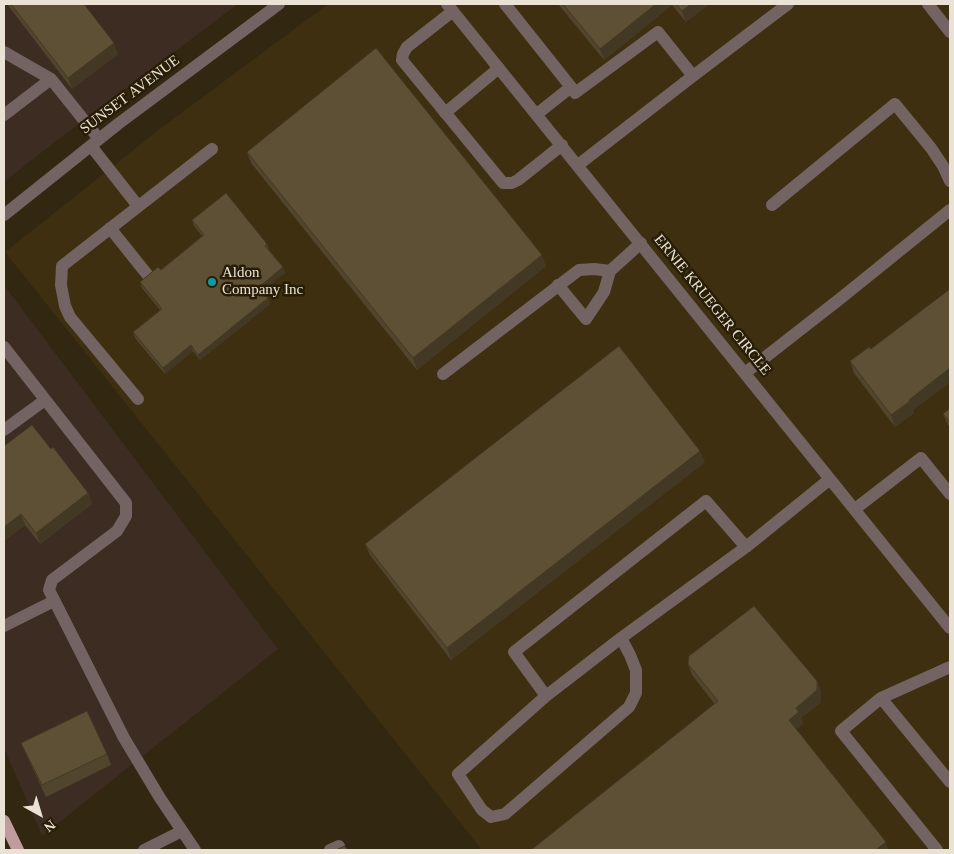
<!DOCTYPE html>
<style>
body{margin:0}
#map{position:relative;width:954px;height:854px;overflow:hidden;background:#322710;font-family:Georgia,serif}
canvas{display:block}
.frame{position:absolute;inset:0;border:5px solid #eae3d5;pointer-events:none}
.north{position:absolute;left:15px;top:789px;width:50px;height:50px;-webkit-text-stroke:4px #281d06;paint-order:stroke;rotate:141deg;font-size:14px;font-weight:700;line-height:20px;text-align:center;color:#eae3d5}
.north::after{content:'';display:block;margin:auto;width:18px;height:22px;background:#eae3d5;clip-path:polygon(50% 0,100% 100%,50% 72%,0 100%)}
</style>
<div id="map">
<canvas width="954" height="854"></canvas>
<div class="frame"></div>
<div class="north">N</div>
</div>
<script>
const ctx = document.querySelector('canvas').getContext('2d');
ctx.lineJoin = 'round';
function paint(path, color) { ctx.fillStyle = color; ctx.fill(path, 'evenodd'); }
const poly = rows => new Path2D(rows.map(r => 'M' + r).join(''));
function stroke(path, color, width, dash) { ctx.strokeStyle = color; ctx.lineWidth = width; ctx.lineCap = dash ? 'butt' : 'round'; ctx.setLineDash(dash || []); ctx.stroke(path); }
function write(font, color, halo, rows, align = 'center') {
  ctx.font = font + ' Georgia,serif'; ctx.lineWidth = 5; ctx.setLineDash([]); ctx.textBaseline = 'middle'; ctx.strokeStyle = halo; ctx.fillStyle = color; for (const [text, x, y, turn = 0] of rows) {
    ctx.save(); ctx.translate(x, y); ctx.rotate((+turn || 0) * Math.PI / 180); ctx.textAlign = isNaN(turn) ? turn : align; if (halo) ctx.strokeText(text, 0, 0); ctx.fillText(text, 0, 0); ctx.restore();
  }
}
const commercial = poly([
 [4,4,238,4,51,145,4,182],
 [4,285,278,649,42,836,4,748]
]);
const built = poly([
 [328,4,950,4,950,850,482,850,5,252,161,128]
]);
const minor = poly([
 [447,4,950,628],
 [505,4,571,87,537,114],
 [928,4,950,32],
 [453,11,407,47,403,54,402,60,503,183,512,183,518,180,562,145],
 [4,52,51,79,99,139],
 [693,76,788,4],
 [571,87,575,93,658,32,693,76,578,165],
 [445,113,499,68],
 [4,115,51,79],
 [91,146,138,206],
 [772,205,895,104,931,148,943,166,950,181],
 [4,215,118,124,279,4],
 [110,228,150,278],
 [558,285,586,319,604,292,610,271,641,243],
 [4,347,126,503,126,516,117,531,52,580,49,590,124,738,160,798,195,850],
 [745,373,841,298,950,210],
 [443,374,579,270,594,269,610,271],
 [138,399,70,317,65,306,61,285,62,266,212,149],
 [4,430,45,400],
 [855,509,921,458,950,494],
 [746,547,621,638,546,696,514,652,706,501,746,547,830,479],
 [4,626,54,601],
 [546,696,458,774,482,810,491,817,505,814,629,707,636,693,636,670,630,655,621,638],
 [881,698,950,667],
 [144,850,182,831],
 [330,850,339,846],
 [937,850,841,731,881,698,950,782]
]);
const major = poly([
 [4,821,18,850]
]);
const wall = poly([
 [7,4,84,4,118,54,72,89],
 [558,4,709,4,686,22,672,5,604,60],
 [247,152,546,266,417,370,251,163],
 [192,220,267,244,269,250,283,267,285,273,262,291,268,298,270,304,200,360,193,351,165,374,135,338,133,332,160,310,142,288,140,282,161,270,202,236,194,226],
 [950,289,950,382,913,410,914,413,895,427,854,373,850,361,871,349],
 [950,408,950,428,948,425,943,414],
 [51,449,88,493,92,504,40,544,25,525,4,541],
 [705,462,451,660,370,555,365,544],
 [688,664,817,681,821,693,821,702,801,718,803,724,796,729,714,703,692,675],
 [21,743,107,754,111,765,46,797,26,754]
]);
const shadedWall = poly([
 [656,4,672,4,672,5,604,60,600,49],
 [691,4,709,4,686,22,682,11],
 [114,43,118,54,72,89,68,78],
 [542,255,546,266,417,370,413,358],
 [283,267,285,273,261,292,259,287],
 [268,298,270,304,200,360,198,355],
 [191,345,193,351,165,374,163,368],
 [950,368,950,382,913,410,914,413,895,427,891,415,909,400],
 [700,451,705,462,451,660,447,648],
 [88,493,92,504,40,544,36,533],
 [21,514,25,525,4,541,4,527],
 [817,681,821,693,821,702,801,718,803,724,793,732,789,720,796,708],
 [886,842,889,850,876,850]
]);
const building = poly([
 [11,4,84,4,114,43,68,78,11,4],
 [563,4,656,4,600,49,563,4],
 [676,4,691,4,682,11,676,4],
 [376,48,542,255,413,358,247,152,376,48],
 [226,193,267,244,265,246,283,267,259,287,268,298,198,355,191,345,163,368,133,332,162,309,140,282,158,267,161,270,204,235,192,220,226,193],
 [950,289,950,368,909,400,910,401,891,415,850,361,869,347,871,349,950,289],
 [619,346,700,451,447,648,365,544,619,346],
 [950,408,950,422,943,414,950,408],
 [32,425,51,449,53,447,88,493,36,533,21,514,4,527,4,446,32,425],
 [754,606,817,681,817,690,796,708,799,712,789,720,886,842,876,850,531,850,718,701,688,664,689,656,754,606],
 [87,711,107,754,42,785,21,743,87,711],
 [345,846,347,850,336,850,345,846]
]);
const markers = [
 [212,282,5,"#0f9aa8"]
];
const streetNames = [
 ["SUNSET AVENUE",130,95,-37],
 ["ERNIE KRUEGER CIRCLE",712,305,51]
];
const poiNames = [
 ["Aldon",222,273],
 ["Company Inc",222,290]
];
paint(commercial, '#3c2c22');
paint(built, '#3d2f10');
stroke(minor, '#746363', 12);
stroke(major, '#bf9d9d', 12);
paint(wall, '#51452d');
paint(shadedWall, '#423824');
paint(building, '#5e5034');
stroke(building, '#423824', 1);
for (const [x, y, r, color] of markers) { const dot = new Path2D(); dot.arc(x, y, r, 0, 2 * Math.PI); ctx.fillStyle = color; ctx.fill(dot); stroke(dot, '#281d06', 2); }
write('15px', '#eae3d5', '#281d06', streetNames);
write('15px', '#eae3d5', '#281d06', poiNames, 'left');
</script>
